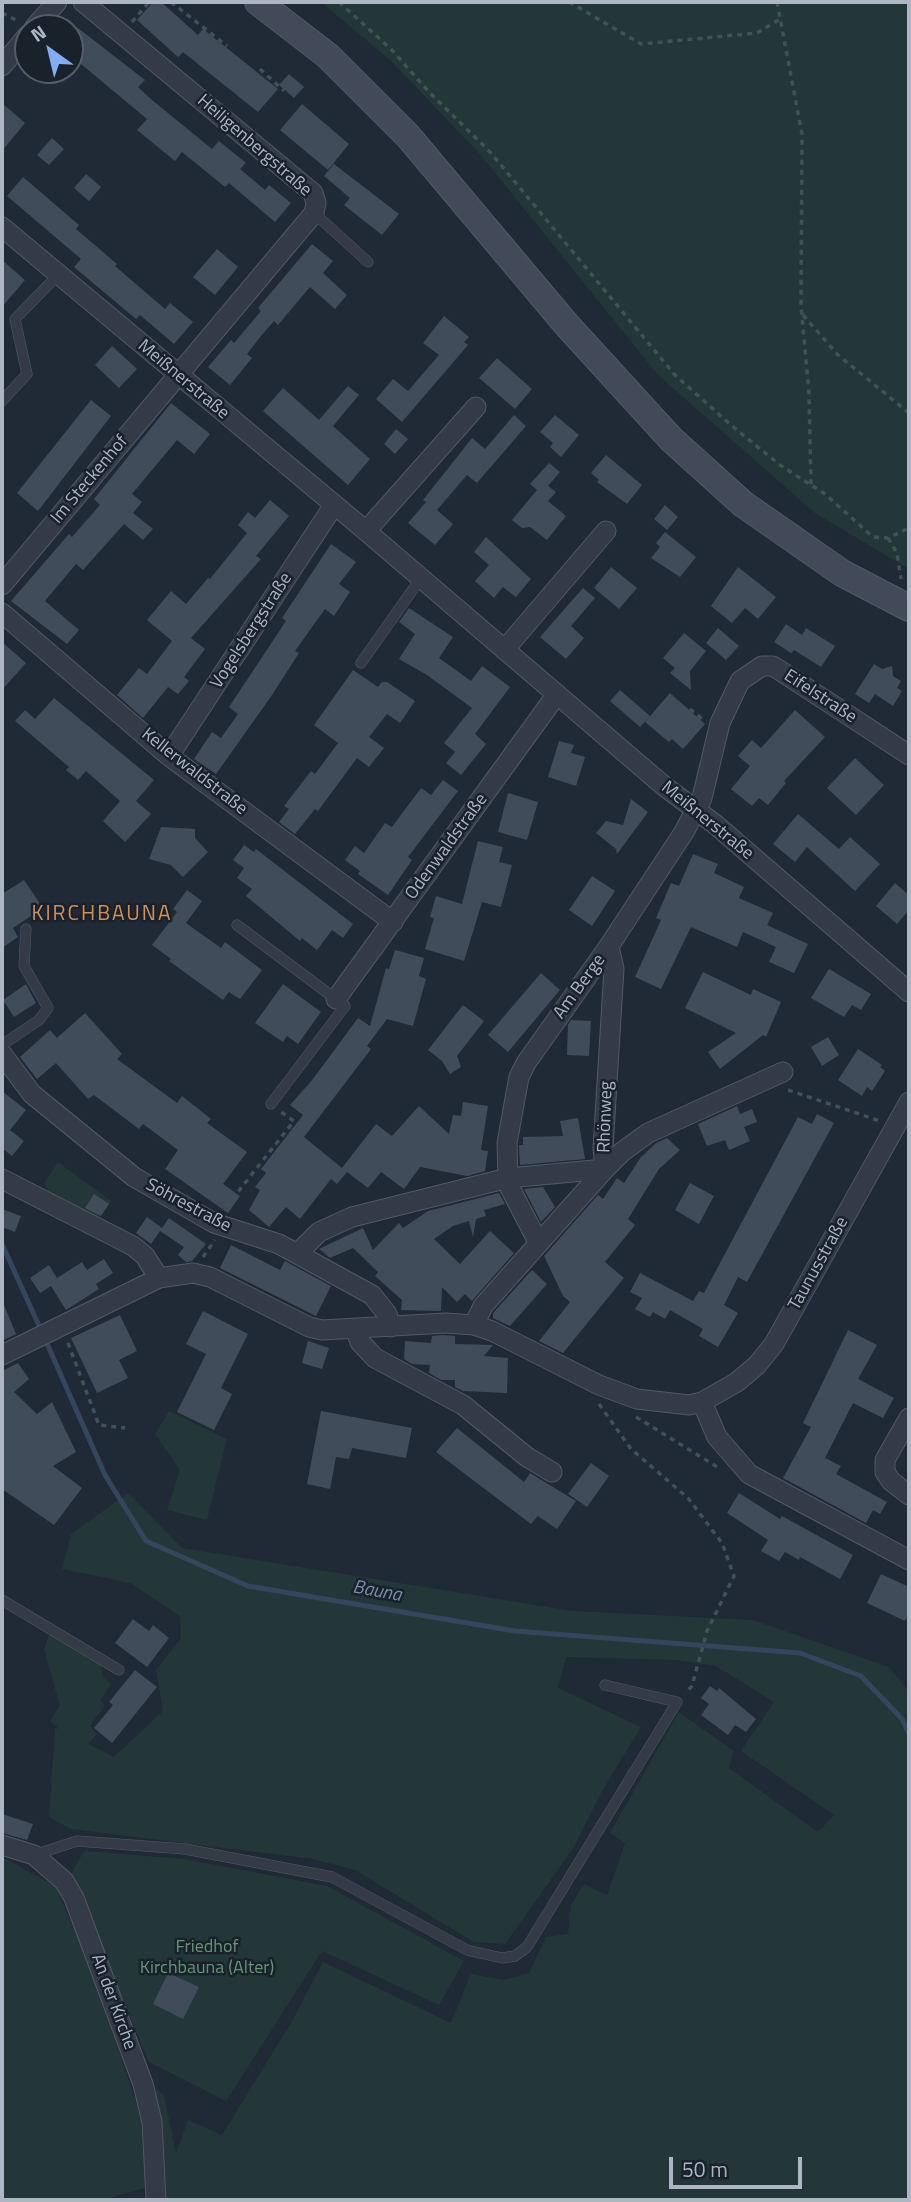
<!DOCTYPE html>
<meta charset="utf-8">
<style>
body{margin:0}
#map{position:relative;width:911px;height:2202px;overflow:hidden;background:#202936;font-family:"Titillium Web",sans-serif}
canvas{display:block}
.frame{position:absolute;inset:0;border:4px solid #aeb6c4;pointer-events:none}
.north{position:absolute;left:14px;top:14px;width:70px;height:70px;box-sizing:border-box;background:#19212b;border:2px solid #555d68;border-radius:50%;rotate:326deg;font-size:19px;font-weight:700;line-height:28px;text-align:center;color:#aeb6c4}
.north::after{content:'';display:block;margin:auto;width:24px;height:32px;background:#81adf5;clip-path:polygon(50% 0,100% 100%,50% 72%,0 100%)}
.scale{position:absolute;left:669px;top:2157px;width:133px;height:32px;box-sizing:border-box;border:4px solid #aeb6c4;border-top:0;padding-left:9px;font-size:21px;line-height:24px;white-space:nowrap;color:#aeb6c4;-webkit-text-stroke:5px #19212b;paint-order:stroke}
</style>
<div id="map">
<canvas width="911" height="2202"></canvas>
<div class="frame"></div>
<div class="north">N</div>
<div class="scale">50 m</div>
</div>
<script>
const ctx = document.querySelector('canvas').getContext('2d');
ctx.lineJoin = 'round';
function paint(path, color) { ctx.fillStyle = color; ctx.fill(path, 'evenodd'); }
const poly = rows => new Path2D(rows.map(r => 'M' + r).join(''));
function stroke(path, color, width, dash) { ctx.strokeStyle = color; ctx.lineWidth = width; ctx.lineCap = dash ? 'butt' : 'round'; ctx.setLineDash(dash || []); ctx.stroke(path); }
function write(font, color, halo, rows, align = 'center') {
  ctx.font = font + ' "Titillium Web",sans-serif'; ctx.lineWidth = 5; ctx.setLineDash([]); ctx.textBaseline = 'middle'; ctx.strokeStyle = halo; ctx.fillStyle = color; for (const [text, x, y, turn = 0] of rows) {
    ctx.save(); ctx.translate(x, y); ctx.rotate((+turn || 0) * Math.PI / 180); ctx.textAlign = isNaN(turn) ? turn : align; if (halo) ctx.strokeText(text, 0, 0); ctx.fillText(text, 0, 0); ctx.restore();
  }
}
const green = poly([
 [321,2,909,2,909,569,815,513,659,376,479,153,390,60],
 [58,1162,111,1201,99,1219,51,1195,44,1183],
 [169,1411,227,1439,207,1520,167,1510,180,1470,155,1434],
 [128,1493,182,1548,573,1611,753,1620,889,1667,909,1692,909,2200,163,2200,153,2085,164,2096,176,2153,188,2120,222,2135,291,2023,323,1962,451,2023,471,1974,504,1980,529,1973,546,1937,568,1934,571,1905,584,1884,607,1895,625,1843,610,1833,679,1712,734,1751,729,1768,818,1832,834,1815,741,1751,774,1702,716,1666,676,1660,566,1657,558,1688,641,1727,602,1791,574,1847,505,1944,474,1942,355,1870,313,1859,71,1829,49,1817,55,1728,59,1729,50,1720,60,1706,44,1649,50,1632,101,1665,103,1677,111,1684,100,1701,105,1705,90,1726,97,1734,88,1744,114,1757,163,1711,156,1670,181,1638,180,1616,130,1583,62,1569,71,1534],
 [84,1851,184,1859,327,1886,464,1961,439,2005,322,1951,226,2101,149,2062,71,1874],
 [2,1857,55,1886,90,1963,141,2118,145,2188,109,2198,2,2199]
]);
const stream = poly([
 [2,1244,41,1330],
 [45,1339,105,1475,146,1541,248,1586,515,1631,800,1653,861,1676,902,1719,909,1734]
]);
const building = poly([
 [153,2,161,2,198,35,203,29,278,89,258,112,183,52,178,57,137,20],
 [78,28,145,80,138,87,152,100,212,149,219,141,246,163,240,169,265,190,269,185,291,203,275,222,229,183,225,187,182,152,175,161,137,130,147,119,81,64,79,67,70,59,70,38],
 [289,74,304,87,294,98,279,85],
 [2,103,25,123,2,151],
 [302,104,349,144,328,170,280,130],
 [52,138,64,149,49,165,37,155],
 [334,164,399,214,382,235,344,205,350,198,324,176],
 [86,174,101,187,89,201,74,188],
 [23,177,79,225,76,229,117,264,115,266,165,309,170,303,193,322,174,344,140,315,136,319,74,267,81,259,7,196],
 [312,244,333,261,323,273,347,295,335,309,310,287,278,325,274,321,261,336,247,354,252,358,230,385,208,367,231,340,234,343,261,311,258,308],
 [217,249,238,267,215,295,193,277],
 [2,260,25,280,2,307],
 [444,316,469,337,464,342,468,345,402,422,376,399,393,379,408,391,439,355,423,343],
 [112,346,137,369,119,388,95,365],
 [497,358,532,389,515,409,479,378],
 [348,386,359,395,333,426,370,459,348,485,263,411,283,388,319,420],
 [91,400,111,416,38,511,17,493],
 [171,403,210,434,194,454,177,440,132,494,142,502,133,513,153,529,143,540,124,524,83,570,76,564,45,601,79,630,67,644,11,601,69,534,72,537,100,505,94,499],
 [514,415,526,426,477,483,467,475,437,510,453,524,435,545,408,523,426,502,423,500,472,438,485,449],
 [555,415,579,435,561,457,550,447,553,443,540,432],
 [396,429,408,439,395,454,384,444],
 [606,455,642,485,627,504,597,482,599,480,591,473],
 [549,463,560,472,548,486,556,492,548,501,566,516,547,540,530,527,522,528,512,520,537,490,530,484],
 [270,500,289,516,256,556,261,559,191,638,205,649,184,677,189,681,178,694,168,687,143,718,117,695,139,668,147,674,172,641,147,620,171,591,186,604,208,578,210,579,247,533,238,525,248,512,255,518],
 [665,505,678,517,667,530,654,519],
 [665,532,696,557,680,577,651,558,660,547,656,543],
 [486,537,531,579,516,597,503,587,494,598,475,581,489,565,474,552],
 [331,544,356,562,339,584,350,592,334,616,325,609,295,651,299,653,270,698,216,774,194,759,212,732,221,738,238,714,229,707,286,621,282,618],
 [611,567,637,588,619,609,594,588],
 [738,567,776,597,758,619,745,608,732,623,711,606],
 [583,588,595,598,571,626,584,638,566,659,540,637],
 [409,608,453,637,439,658,471,681,482,666,510,687,475,734,486,744,461,775,446,763,455,752,444,743,472,708,427,675,399,659,415,634,399,622],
 [786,624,802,635,806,628,835,646,821,667,794,650,791,653,774,642],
 [718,628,739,646,726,660,706,643],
 [684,633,706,651,690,671,691,690,670,673,675,668,663,658],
 [2,642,26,663,2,690],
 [874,664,882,669,892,666,893,676,901,681,897,688,902,691,893,706,875,694,869,703,855,694],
 [353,670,378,687,382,682,387,682,415,701,400,723,387,714,369,737,384,748,369,767,357,758,318,811,315,809,295,834,279,822,289,809,284,806,311,771,315,774,338,743,314,725],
 [620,690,650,716,640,727,610,701],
 [670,693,705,724,683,749,672,739,669,742,645,722],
 [54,698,154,780,136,801,151,814,125,842,103,821,120,801,86,771,78,780,66,770,69,767,15,721,25,710,35,719],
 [795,710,825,737,784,781,786,783,768,805,759,798,752,806,731,789,750,766,738,756,752,740,761,748],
 [559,741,574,745,571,753,585,757,576,786,548,777],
 [855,758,884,785,856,815,827,788],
 [443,780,458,791,408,857,412,860,388,895,358,874,360,871,345,860,355,846,364,853,385,823,392,827,421,788,431,795],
 [508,793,538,802,527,840,498,832],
 [631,799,648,812,617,854,616,849,596,833,606,821,623,825],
 [798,814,839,849,850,837,880,864,855,891,807,847,795,862,773,844],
 [161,827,195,829,195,838,208,852,183,877,171,865,149,859],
 [478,841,503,847,499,862,512,865,501,907,482,902,464,961,425,949,434,918,430,917,436,896,462,904],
 [244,845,254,852,256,849,353,924,343,938,332,930,317,950,302,938,300,941,246,896,252,889,237,878,244,868,233,860],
 [693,854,718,864,714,873,744,887,739,898,773,913,767,925,808,944,794,973,769,962,776,947,743,932,737,947,691,927,661,989,635,977,661,920,656,918,671,883,679,886],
 [592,876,615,891,592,926,569,910],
 [24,880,43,908,13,928,18,937,2,948,2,894],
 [895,883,909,895,909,910,897,924,876,906],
 [187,890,202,901,186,923,221,948,225,942,262,970,240,999,229,992,223,1000,169,961,171,959,152,945,177,912,173,909],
 [395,950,424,958,419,976,426,979,413,1026,387,1019,367,1046,371,1049,304,1137,342,1168,376,1124,392,1136,419,1106,449,1134,453,1115,461,1116,463,1102,488,1106,481,1150,488,1151,485,1171,467,1176,420,1167,404,1189,381,1172,368,1188,347,1172,337,1184,331,1179,300,1219,286,1207,269,1227,249,1210,260,1190,255,1187,266,1173,261,1169,303,1115,290,1105,313,1079,358,1018,370,1026,386,968,389,969],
 [829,969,871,994,861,1010,852,1005,844,1017,811,998],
 [703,972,751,995,753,989,781,1002,766,1037,763,1035,720,1069,708,1052,736,1033,685,1008],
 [541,973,560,990,508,1052,488,1035],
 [26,984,36,1003,14,1017,3,1000],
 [283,984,321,1012,298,1044,287,1036,283,1042,255,1023],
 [463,1005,484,1021,457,1056,461,1067,450,1074,442,1061,428,1050],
 [85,1013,122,1054,117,1059,177,1103,182,1096,211,1119,207,1123,247,1152,223,1184,240,1196,228,1213,165,1169,178,1150,143,1124,139,1129,94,1095,88,1099,56,1063,37,1079,20,1057,50,1030,57,1038],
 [571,1020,591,1021,589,1056,567,1055,568,1025],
 [828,1037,839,1055,822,1066,811,1047],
 [858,1049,882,1065,880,1067,885,1071,872,1091,867,1087,862,1096,838,1080],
 [2,1091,26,1110,10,1130,24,1141,12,1156,2,1148],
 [737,1106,740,1114,752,1109,757,1122,744,1127,750,1141,729,1150,725,1140,707,1146,698,1124],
 [817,1114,834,1123,747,1282,738,1277,724,1305,738,1313,718,1347,699,1336,703,1329,670,1310,665,1319,653,1312,650,1317,635,1309,642,1298,630,1292,640,1273,693,1301,699,1291,704,1293,798,1117,812,1124],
 [578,1118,585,1159,520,1165,519,1145,523,1145,523,1137,563,1136,560,1121],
 [667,1138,680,1150,659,1169,628,1219,635,1225,605,1262,624,1278,563,1353,539,1341,570,1302,563,1296,544,1256,598,1195,603,1199,617,1178,624,1183,641,1157,656,1143],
 [690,1183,714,1196,699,1224,675,1210],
 [543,1187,555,1207,541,1222,524,1189],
 [499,1193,505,1204,484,1210,486,1216,476,1219,473,1237,469,1221,453,1226,434,1239,460,1264,490,1231,514,1253,472,1301,465,1294,457,1302,442,1287,441,1311,401,1310,402,1300,375,1276,378,1272,353,1248,330,1258,319,1249,363,1228,373,1250,399,1223,403,1228,428,1211],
 [94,1194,109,1204,101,1216,85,1208],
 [2,1209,21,1216,15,1232,2,1227],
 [147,1217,162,1228,169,1218,206,1244,192,1261,186,1262,178,1255,184,1247,160,1231,151,1244,136,1233],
 [231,1245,280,1270,285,1261,331,1286,316,1316,220,1268],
 [104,1259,113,1273,96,1284,99,1289,66,1310,51,1286,40,1293,30,1278,49,1265,57,1278,82,1262,87,1270],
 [532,1270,547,1284,510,1326,493,1318,493,1313],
 [2,1300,16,1334,2,1341],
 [203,1311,248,1334,221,1388,232,1394,214,1430,177,1412,206,1354,186,1344],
 [120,1315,137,1351,119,1360,128,1378,97,1393,71,1338],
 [848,1330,877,1345,858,1379,894,1398,883,1418,853,1403,825,1458,841,1466,836,1474,887,1502,880,1514,873,1510,866,1523,783,1478,811,1427,803,1423],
 [443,1335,455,1336,455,1344,493,1345,484,1356,508,1358,507,1393,463,1391,455,1387,455,1380,441,1380,429,1373,430,1365,412,1364,404,1359,405,1341,431,1343,432,1336],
 [308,1341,329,1348,322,1369,302,1363],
 [18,1363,29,1379,14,1392,37,1414,52,1402,76,1452,53,1466,82,1488,54,1525,2,1489,2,1371],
 [321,1411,412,1428,406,1458,352,1448,349,1459,336,1457,330,1489,307,1484],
 [457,1428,524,1482,530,1473,576,1501,557,1529,538,1516,531,1524,436,1452],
 [591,1463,609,1476,587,1507,568,1494],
 [739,1493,780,1519,782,1516,853,1555,840,1579,800,1557,799,1560,785,1552,779,1561,761,1551,768,1540,727,1513],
 [881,1574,909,1587,909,1613,905,1621,867,1603],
 [133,1619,149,1631,153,1625,169,1638,147,1667,115,1643],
 [135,1670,157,1687,112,1743,94,1728,113,1705,109,1702],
 [710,1686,717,1691,719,1688,756,1719,746,1732,735,1725,728,1735,701,1715,709,1704,701,1698],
 [2,1814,33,1824,27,1840,2,1833],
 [168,1973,199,1987,183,2019,153,2004]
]);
const path = poly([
 [171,2,227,46],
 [339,2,392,50,428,91,491,153,674,374,732,426,780,465,825,494,873,537,888,538,909,528],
 [569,2,641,44,757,33,780,19],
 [777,2,802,134,801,306,809,393,811,487],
 [2,13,18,21],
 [132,22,149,2],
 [260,69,284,91],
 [803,315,838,355,909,413],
 [888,538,897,553,901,579],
 [690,709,702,719],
 [788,1090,880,1121],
 [226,1207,294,1121,281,1112],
 [203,1257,215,1240],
 [68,1343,99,1425,125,1428],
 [599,1404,631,1449,688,1498,722,1543,734,1576,707,1631,692,1686,685,1693],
 [636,1417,719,1468]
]);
const service = poly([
 [314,213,368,262],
 [2,401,27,374,15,319,58,275],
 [361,663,421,578],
 [237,925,345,1006,271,1104],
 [2,1045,39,1020,48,1008,24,966,26,929],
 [2,1600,119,1670],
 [34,1855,77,1841,185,1849,332,1877,467,1950,502,1958,515,1956,527,1947,677,1702,605,1685]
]);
const minor = poly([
 [34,28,57,2],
 [2,66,28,35],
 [2,227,366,531,664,786,716,825,909,992],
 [366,531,476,407],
 [2,585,314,213,316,203,313,193,83,2],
 [2,613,169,756,393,922],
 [505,649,606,531],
 [169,756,334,505],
 [336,999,557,694],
 [2,1054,32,1094,134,1177,214,1223,279,1244,372,1295,387,1314,391,1327],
 [2,1179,133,1246,145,1256,159,1278],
 [538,1242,510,1188,508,1178,507,1143,519,1077,526,1063,609,946,684,832,702,798,720,723,740,681,762,666,773,666,909,755],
 [298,1253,319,1232,352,1217,508,1178,605,1169,622,1152,648,1133,783,1072],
 [474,1325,483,1306,605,1169,603,1148,614,969,609,946],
 [355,1328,360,1342,375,1358,463,1405,527,1457,552,1472],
 [2,1355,159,1278,193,1273,210,1277,309,1327,322,1330,446,1323,474,1325,492,1331,599,1385,637,1399,689,1405,702,1402,737,1382,757,1365,774,1344,909,1102],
 [702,1402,717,1437,749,1474,909,1560],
 [909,1418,885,1460,885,1472,891,1481,909,1495],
 [2,1845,34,1855,64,1881,74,1898,143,2084,152,2122,156,2200]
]);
const secondary = poly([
 [258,2,328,56,408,136,566,324,671,439,743,504,842,573,909,608]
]);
const streetNames = [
 ["Heiligenbergstraße",254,146,41],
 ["Meißnerstraße",183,380,40],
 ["Im Steckenhof",90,480,-50],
 ["Vogelsbergstraße",252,631,-57],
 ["Eifelstraße",820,697,33],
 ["Kellerwaldstraße",194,772,38],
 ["Meißnerstraße",707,821,39],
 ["Odenwaldstraße",447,847,-54],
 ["Am Berge",580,987,-54],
 ["Rhönweg",606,1117,-88],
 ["Söhrestraße",188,1206,28],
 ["Taunusstraße",819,1264,-61],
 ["An der Kirche",113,2002,70]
];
const parkNames = [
 ["Friedhof",207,1948],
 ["Kirchbauna (Alter)",207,1969]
];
const waterNames = [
 ["Bauna",377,1592,10]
];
const quarterNames = [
 ["KIRCHBAUNA",102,915]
];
paint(green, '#233739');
stroke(stream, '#34455e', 5);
paint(building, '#414c5b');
stroke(service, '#515965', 11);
stroke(minor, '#515965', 21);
stroke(secondary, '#515965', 28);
stroke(path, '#405255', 3.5, [5, 5]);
stroke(service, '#343b47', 10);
stroke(minor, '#343b47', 19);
stroke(secondary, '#424a5a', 26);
write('18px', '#aeb6c4', '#19212b', streetNames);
write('18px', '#669471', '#19212b', parkNames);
write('italic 19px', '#768dac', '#19212b', waterNames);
ctx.letterSpacing = '2px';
write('21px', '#d1905c', '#19212b', quarterNames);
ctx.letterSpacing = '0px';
</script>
